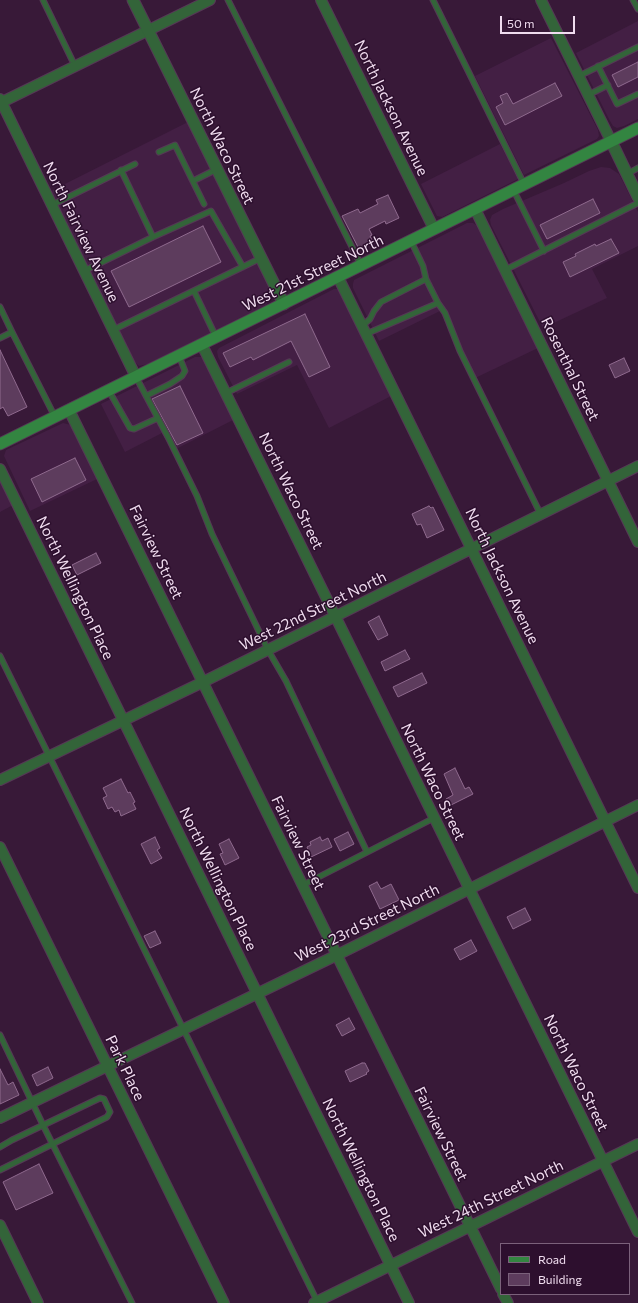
<!DOCTYPE html>
<style>
body{margin:0}
#map{position:relative;width:638px;height:1303px;overflow:hidden;background:#381938;font-family:Commissioner,sans-serif}
canvas{display:block}
.legend{position:absolute;left:500px;top:1243px;width:130px;height:52px;box-sizing:border-box;background:#2d0f2e;border:1px solid #7b617b;margin:0;padding:5px 7px;list-style:none;font-size:12px;color:#f0dcef}
.legend li{display:flex;align-items:center;gap:8px;height:20px}
.legend b{width:20px;border:1px solid #7b617b}
.scale{position:absolute;left:500px;top:16px;width:75px;height:18px;box-sizing:border-box;border:2px solid #f0dcef;border-top:0;padding-left:5px;font-size:12px;line-height:14px;white-space:nowrap;color:#f0dcef;-webkit-text-stroke:3px #2d0f2e;paint-order:stroke}
</style>
<div id="map">
<canvas width="638" height="1303"></canvas>
<ul class="legend">
<li><b style="height:5px;background:#338541"></b>Road</li>
<li><b style="height:11px;background:#5d3c5d"></b>Building</li>
</ul>
<div class="scale">50 m</div>
</div>
<script>
const ctx = document.querySelector('canvas').getContext('2d');
ctx.lineJoin = 'round';
function paint(path, color) { ctx.fillStyle = color; ctx.fill(path, 'evenodd'); }
const poly = rows => new Path2D(rows.map(r => 'M' + r).join(''));
function stroke(path, color, width, dash) { ctx.strokeStyle = color; ctx.lineWidth = width; ctx.lineCap = dash ? 'butt' : 'round'; ctx.setLineDash(dash || []); ctx.stroke(path); }
function write(font, color, halo, rows, align = 'center') {
  ctx.font = font + ' Commissioner,sans-serif'; ctx.lineWidth = 3; ctx.setLineDash([]); ctx.textBaseline = 'middle'; ctx.strokeStyle = halo; ctx.fillStyle = color; for (const [text, x, y, turn = 0] of rows) {
    ctx.save(); ctx.translate(x, y); ctx.rotate((+turn || 0) * Math.PI / 180); ctx.textAlign = isNaN(turn) ? turn : align; if (halo) ctx.strokeText(text, 0, 0); ctx.fillText(text, 0, 0); ctx.restore();
  }
}
const built = poly([
 [638,21,638,119,624,126,617,128,613,126,610,121,576,53],
 [551,38,598,130,599,136,597,139,524,175,475,76],
 [188,122,272,292,271,299,266,305,148,364,139,366,134,361,51,191],
 [500,144,518,179,442,217,437,216,421,184],
 [601,167,610,168,619,174,638,212,638,246,592,269,607,298,543,328,491,225,490,220,492,215,503,209,564,183,589,171],
 [467,223,473,223,476,225,538,348,473,379,440,311,379,341,353,288,353,284,354,280],
 [334,289,338,289,393,395,329,428,297,365,237,394,218,357,217,351,219,348],
 [195,357,201,357,205,359,235,419,172,451,162,433,125,452,101,404],
 [63,423,71,425,97,479,30,511,4,456,6,450],
 [0,480,13,505,0,512]
]);
const building = poly([
 [638,62,638,77,618,87,612,75,638,62],
 [555,83,562,96,505,125,496,107,503,103,500,96,507,93,513,104,555,83],
 [388,195,399,218,386,224,385,221,369,229,372,235,370,236,373,242,359,249,342,216,358,209,360,213,378,204,376,200,388,195],
 [593,199,600,213,547,239,540,225,593,199],
 [203,226,221,262,129,307,111,271,203,226],
 [611,239,619,253,570,277,563,262,576,256,575,254,595,244,596,246,611,239],
 [305,314,330,367,309,377,291,341,253,360,251,357,230,367,223,353,305,314],
 [0,350,27,407,8,416,3,407,0,409,0,350],
 [624,358,630,371,615,378,609,365,624,358],
 [180,386,203,433,177,445,152,399,180,386],
 [75,458,86,480,42,502,31,479,75,458],
 [429,506,431,508,433,507,444,530,427,538,421,524,417,525,412,514,429,506],
 [96,553,101,563,77,575,72,565,96,553],
 [379,616,388,635,378,640,368,622,379,616],
 [405,650,410,659,385,671,381,662,405,650],
 [422,673,427,683,398,697,393,687,422,673],
 [455,768,465,789,469,787,473,794,449,806,446,799,453,795,444,774,455,768],
 [121,779,128,793,130,792,135,802,133,803,136,809,121,816,119,810,115,812,112,807,108,809,103,798,107,796,103,788,121,779],
 [348,832,354,844,340,851,334,839,348,832],
 [155,837,160,848,157,850,162,858,151,864,141,844,155,837],
 [320,837,322,841,328,838,332,847,311,857,307,847,311,845,310,842,320,837],
 [229,839,239,858,225,865,220,854,223,853,219,844,229,839],
 [377,882,381,889,391,884,399,900,380,909,369,886,377,882],
 [525,908,531,920,513,929,507,917,525,908],
 [155,931,161,943,150,948,144,936,155,931],
 [471,940,477,951,460,960,454,949,471,940],
 [349,1018,355,1029,342,1036,336,1025,349,1018],
 [362,1063,365,1063,369,1071,366,1073,367,1074,350,1082,345,1071,362,1063],
 [48,1067,53,1078,37,1086,32,1075,48,1067],
 [0,1069,8,1085,13,1082,19,1095,0,1104,0,1069],
 [39,1164,53,1193,16,1210,3,1182,39,1164]
]);
const service = poly([
 [43,0,75,66],
 [228,0,361,265],
 [433,0,524,184],
 [633,0,638,9],
 [598,66,617,104,638,94],
 [579,76,638,47],
 [588,95,608,85],
 [159,152,175,145,204,204],
 [121,170,153,237],
 [627,174,638,168],
 [193,181,217,169],
 [514,191,544,251],
 [52,205,135,164],
 [505,270,638,203],
 [84,271,153,237,211,211,243,267],
 [194,291,216,337],
 [438,303,445,313,460,351,541,515],
 [0,307,12,332],
 [362,326,370,319,374,311,381,302,426,279],
 [113,330,261,258],
 [366,334,438,303,426,279,423,266,411,241],
 [0,338,12,332,55,417],
 [136,377,168,437,197,496,212,534,268,650,286,681,367,852],
 [109,391,130,428,134,429,158,418],
 [226,393,289,362],
 [146,396,170,384,182,376,185,371,179,356],
 [0,656,318,1303],
 [303,885,434,818],
 [0,1035,43,1125,132,1303],
 [0,1147,12,1140,100,1098,104,1099,110,1112,107,1117,0,1170]
]);
const minor = poly([
 [321,0,434,229],
 [541,0,611,141],
 [0,99,136,377],
 [0,103,210,0],
 [475,209,638,542],
 [338,277,638,888],
 [202,345,638,1232],
 [69,410,501,1289],
 [0,469,409,1303],
 [0,780,203,682,638,466],
 [0,847,224,1303],
 [0,1118,337,955,638,805],
 [0,1225,38,1303],
 [503,1294,508,1303],
 [314,1303,638,1144]
]);
const tertiary = poly([
 [133,0,284,304],
 [611,141,638,197]
]);
const secondary = poly([
 [0,444,638,128]
]);
const streetNames = [
 ["North Jackson Avenue",391,108,64],
 ["North Waco Street",222,146,64],
 ["North Fairview Avenue",81,232,64],
 ["West 21st Street North",313,273,-26],
 ["Rosenthal Street",570,369,64],
 ["North Waco Street",291,491,64],
 ["Fairview Street",156,552,64],
 ["North Jackson Avenue",502,576,64],
 ["North Wellington Place",75,588,64],
 ["West 22nd Street North",313,611,-26],
 ["North Waco Street",433,782,64],
 ["Fairview Street",298,843,64],
 ["North Wellington Place",218,879,64],
 ["West 23rd Street North",367,923,-26],
 ["Park Place",125,1068,64],
 ["North Waco Street",576,1073,64],
 ["Fairview Street",441,1134,64],
 ["North Wellington Place",361,1170,64],
 ["West 24th Street North",491,1199,-26]
];
paint(built, '#431f44');
paint(building, '#5d3c5d');
stroke(building, '#8f6a8e', 1);
stroke(service, '#553855', 7);
stroke(minor, '#553855', 12);
stroke(tertiary, '#553855', 13);
stroke(secondary, '#553855', 13);
stroke(service, '#336439', 5);
stroke(minor, '#336439', 10);
stroke(tertiary, '#336439', 11);
stroke(secondary, '#338541', 11);
write('15px', '#f0dcef', '#2d0f2e', streetNames);
</script>
